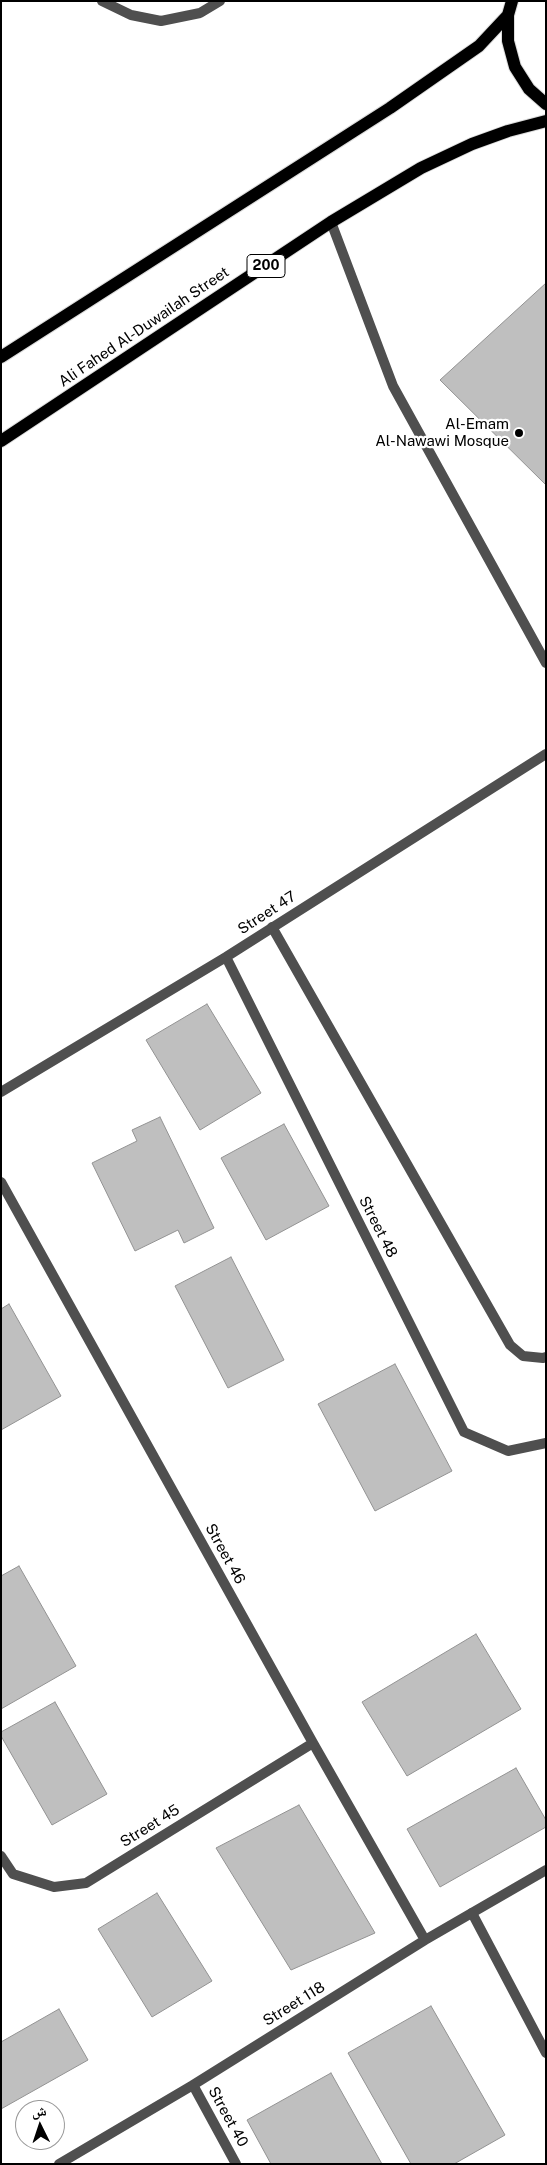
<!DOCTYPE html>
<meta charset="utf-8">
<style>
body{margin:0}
#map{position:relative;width:547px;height:2165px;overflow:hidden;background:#fff;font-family:"Public Sans","Noto Naskh Arabic",sans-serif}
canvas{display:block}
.frame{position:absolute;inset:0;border:2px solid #000;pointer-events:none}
.north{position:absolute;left:15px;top:2100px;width:50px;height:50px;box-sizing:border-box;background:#fff;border:1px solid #999;border-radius:50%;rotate:356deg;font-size:14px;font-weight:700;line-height:20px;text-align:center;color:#000}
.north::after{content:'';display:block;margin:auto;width:18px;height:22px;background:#000;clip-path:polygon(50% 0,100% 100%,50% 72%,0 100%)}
</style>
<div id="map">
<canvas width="547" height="2165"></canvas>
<div class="frame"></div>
<div class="north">ش</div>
</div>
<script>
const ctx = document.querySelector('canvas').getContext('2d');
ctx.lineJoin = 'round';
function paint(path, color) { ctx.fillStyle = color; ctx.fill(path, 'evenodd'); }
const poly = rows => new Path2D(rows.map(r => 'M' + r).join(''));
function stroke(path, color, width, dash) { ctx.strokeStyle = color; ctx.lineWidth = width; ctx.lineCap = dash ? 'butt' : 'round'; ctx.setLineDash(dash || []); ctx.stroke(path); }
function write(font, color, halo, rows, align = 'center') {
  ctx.font = font + ' "Public Sans",sans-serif'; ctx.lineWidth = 4.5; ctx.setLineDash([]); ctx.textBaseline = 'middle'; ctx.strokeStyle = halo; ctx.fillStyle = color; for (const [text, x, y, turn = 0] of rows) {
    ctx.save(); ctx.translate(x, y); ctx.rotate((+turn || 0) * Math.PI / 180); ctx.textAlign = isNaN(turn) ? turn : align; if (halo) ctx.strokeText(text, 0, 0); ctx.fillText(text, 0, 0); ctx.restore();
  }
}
const building = poly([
 [546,283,546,485,440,380,546,283],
 [207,1004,261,1093,200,1130,146,1040,207,1004],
 [160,1117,214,1228,184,1243,178,1230,135,1251,92,1163,137,1141,132,1130,160,1117],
 [284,1124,329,1206,266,1240,221,1158,284,1124],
 [231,1257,284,1360,228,1388,175,1286,231,1257],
 [9,1304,61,1396,1,1430,1,1309,9,1304],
 [395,1364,452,1471,375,1511,318,1404,395,1364],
 [19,1566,76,1666,1,1709,1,1576,19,1566],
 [476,1634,521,1709,407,1776,362,1702,476,1634],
 [55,1702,107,1794,52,1825,1,1736,1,1732,55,1702],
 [516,1768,546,1820,546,1827,440,1887,407,1829,516,1768],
 [299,1805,375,1933,291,1970,216,1848,299,1805],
 [157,1893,212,1981,152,2017,98,1929,157,1893],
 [431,2006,505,2135,454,2164,411,2164,348,2053,431,2006],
 [59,2009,88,2060,1,2109,1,2042,59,2009],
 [331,2073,382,2164,271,2164,247,2120,331,2073]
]);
const service = poly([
 [331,222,393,386,546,663],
 [272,927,510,1345,523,1356,543,1358,546,1357],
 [472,1913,546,2053]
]);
const minor = poly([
 [102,1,131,15,161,21,200,13,220,1],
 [226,957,464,1432,508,1451,546,1443],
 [1,1092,226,957,546,754],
 [1,1182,313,1743,425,1940],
 [1,1856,13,1874,54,1887,86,1883,313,1743],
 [193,2085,236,2164],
 [59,2164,193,2085,425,1940,546,1870]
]);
const primary = poly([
 [512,1,508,15,508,41,515,67,529,89,546,104],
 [1,357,390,108,479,46,508,15],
 [1,441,331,222,421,168,472,144,508,131,546,121]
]);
const markers = [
 [519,433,5,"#000"]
];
const shields = [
 [266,266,38]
];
const shieldNames = [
 ["200",266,266]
];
const streetNames = [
 ["Ali Fahed Al-Duwailah Street",144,327,-34],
 ["Street 47",267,913,-33],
 ["Street 48",378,1227,63],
 ["Street 46",225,1554,61],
 ["Street 45",150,1826,-32],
 ["Street 118",294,2004,-32],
 ["Street 40",228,2117,61]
];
const poiNames = [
 ["Al-Emam",509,424],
 ["Al-Nawawi Mosque",509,441]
];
paint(building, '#bfbfbf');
stroke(building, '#939393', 1);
stroke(primary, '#dbdbdb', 14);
stroke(service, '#4f4f4f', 10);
stroke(minor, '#4f4f4f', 10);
stroke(primary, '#000', 12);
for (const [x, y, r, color] of markers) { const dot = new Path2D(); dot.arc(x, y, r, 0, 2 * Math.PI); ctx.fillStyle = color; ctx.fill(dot); stroke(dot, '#fff', 2); }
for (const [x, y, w] of shields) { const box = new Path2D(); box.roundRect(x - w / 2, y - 11.5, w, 23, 4); ctx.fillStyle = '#fff'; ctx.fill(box); stroke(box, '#000', 1); }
write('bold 14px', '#000', null, shieldNames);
write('15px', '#000', '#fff', streetNames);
write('15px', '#000', '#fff', poiNames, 'right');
</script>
